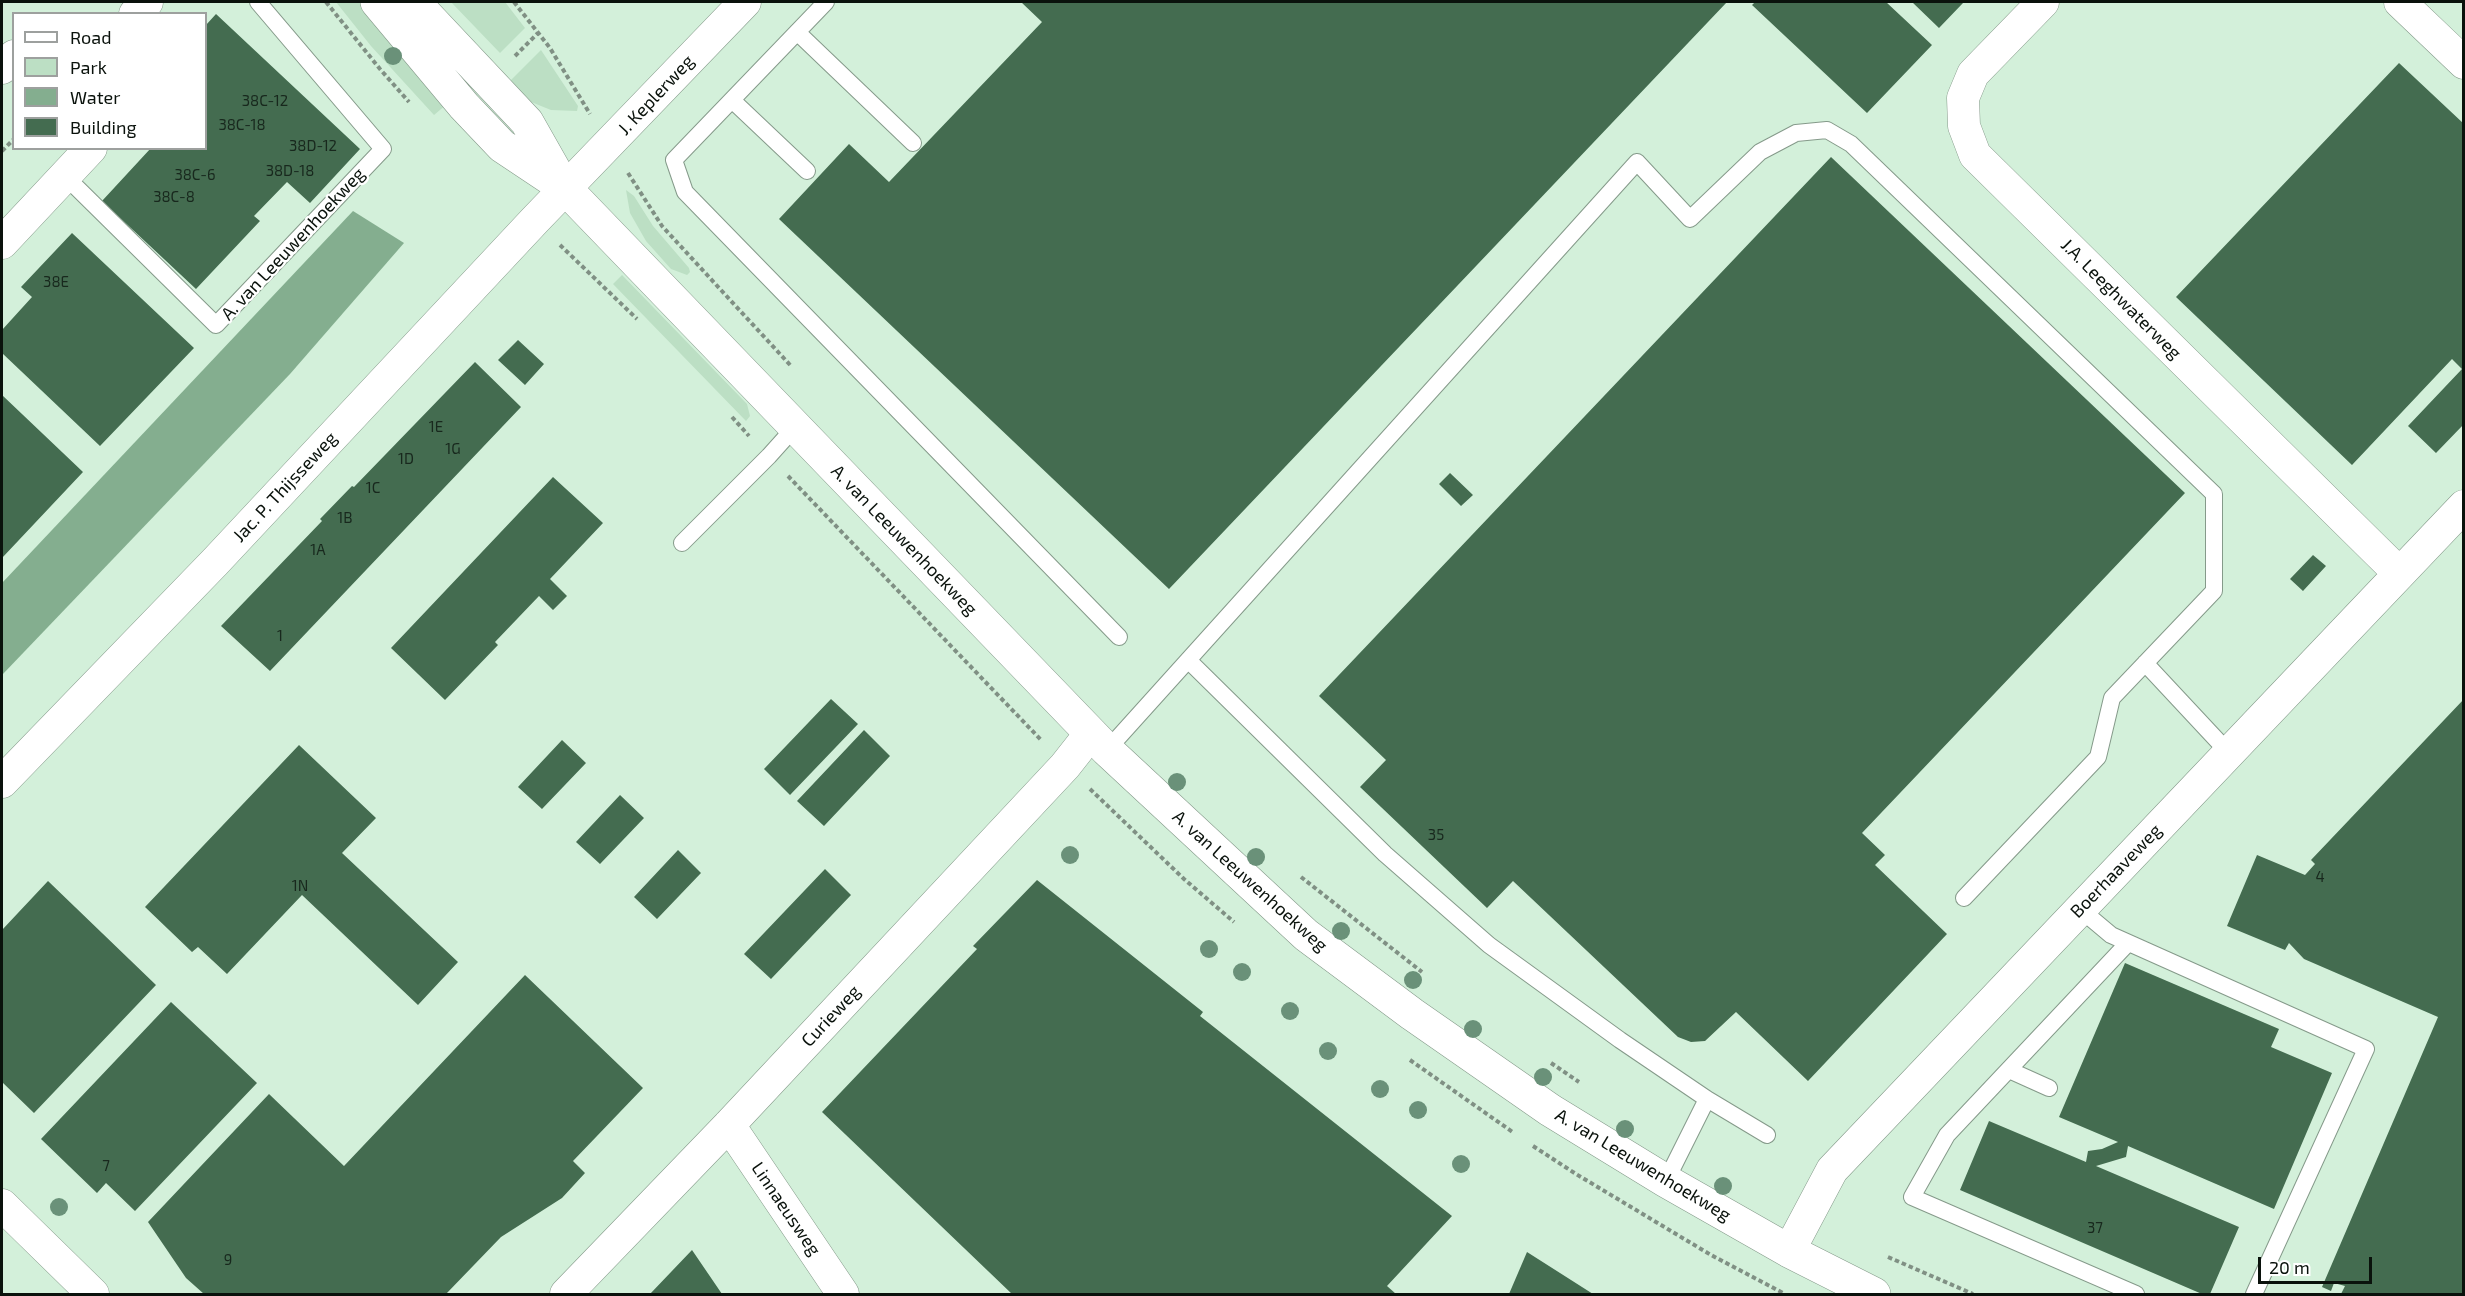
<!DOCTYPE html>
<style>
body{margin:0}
#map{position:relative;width:2465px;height:1296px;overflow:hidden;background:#e5fcea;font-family:"Exo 2",sans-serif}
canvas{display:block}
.frame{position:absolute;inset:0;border:3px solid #0a120c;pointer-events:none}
.legend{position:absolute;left:12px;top:12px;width:195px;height:138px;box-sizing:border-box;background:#fff;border:2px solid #9da09e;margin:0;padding:8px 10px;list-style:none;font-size:18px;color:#0a120c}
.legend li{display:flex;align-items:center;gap:12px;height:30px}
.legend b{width:30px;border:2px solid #9da09e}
.scale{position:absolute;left:2258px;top:1257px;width:114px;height:27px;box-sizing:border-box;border:3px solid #0a120c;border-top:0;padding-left:8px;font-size:18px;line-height:21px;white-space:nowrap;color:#0a120c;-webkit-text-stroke:4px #fff;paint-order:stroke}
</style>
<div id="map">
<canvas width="2465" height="1296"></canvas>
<div class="frame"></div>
<ul class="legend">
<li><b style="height:8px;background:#fff"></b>Road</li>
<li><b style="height:16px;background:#bcdfc4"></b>Park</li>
<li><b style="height:16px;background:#84ae8f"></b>Water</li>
<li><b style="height:16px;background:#446c50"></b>Building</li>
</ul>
<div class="scale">20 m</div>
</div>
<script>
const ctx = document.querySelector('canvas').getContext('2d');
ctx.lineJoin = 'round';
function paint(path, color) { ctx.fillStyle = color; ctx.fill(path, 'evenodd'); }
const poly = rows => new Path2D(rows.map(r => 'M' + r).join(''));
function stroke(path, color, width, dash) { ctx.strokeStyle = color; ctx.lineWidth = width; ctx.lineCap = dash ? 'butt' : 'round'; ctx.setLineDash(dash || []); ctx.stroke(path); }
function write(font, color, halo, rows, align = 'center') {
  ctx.font = font + ' "Exo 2",sans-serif'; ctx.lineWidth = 4.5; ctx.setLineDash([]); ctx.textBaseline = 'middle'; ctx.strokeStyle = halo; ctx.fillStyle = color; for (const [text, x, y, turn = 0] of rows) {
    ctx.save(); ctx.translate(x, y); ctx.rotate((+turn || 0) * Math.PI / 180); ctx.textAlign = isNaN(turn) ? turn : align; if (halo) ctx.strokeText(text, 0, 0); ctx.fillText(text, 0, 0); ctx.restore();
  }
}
const built = poly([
 [2,2,2463,2,2463,1294,2,1294],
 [14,14,206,14,206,148,14,148]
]);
const green = poly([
 [336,2,360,2,447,104,434,115,371,46],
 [451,2,505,2,525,28,500,53],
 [541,50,578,106,577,111,551,110,541,106,524,99,508,83],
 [626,190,634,196,653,226,689,268,690,272,687,275,671,269,646,241,630,213],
 [622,275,747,404,750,416,746,421,613,284]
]);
const water = poly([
 [353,211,404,243,290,374,2,675,2,583]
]);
const building = poly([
 [1021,2,1727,2,1169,589,779,219,849,144,889,182,1042,22],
 [1755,2,1886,2,1932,45,1867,113,1752,5],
 [1912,2,1961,2,1963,3,1939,28],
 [216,14,360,149,310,203,287,182,254,216,260,221,196,289,102,201,151,148,206,148,206,25],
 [2399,63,2464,124,2464,424,2436,453,2408,426,2462,369,2452,359,2352,465,2176,297],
 [1831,157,2185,493,1862,833,1885,855,1875,865,1947,934,1808,1081,1736,1012,1705,1041,1691,1042,1678,1037,1513,881,1487,908,1360,787,1386,760,1319,696],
 [72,233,194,348,100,446,2,353,2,330,32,297,21,287],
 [518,340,544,364,525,385,498,360],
 [475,362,521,407,270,671,221,626,322,521,320,519,352,486,354,487],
 [2,395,83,472,2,558],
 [1450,473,1473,495,1461,506,1439,484],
 [553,477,603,523,550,579,567,596,553,610,539,596,495,642,498,645,445,700,391,648],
 [2313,555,2326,566,2303,591,2290,579],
 [831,699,858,724,790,795,764,769],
 [2464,699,2464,1294,2341,1294,2345,1286,2334,1283,2331,1291,2322,1287,2438,1017,2304,959,2289,943,2285,950,2227,926,2257,855,2305,875,2315,864,2311,860],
 [864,730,890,756,824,826,797,801],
 [562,740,586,763,542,809,518,787],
 [299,745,376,818,342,853,458,962,418,1005,302,895,227,974,198,947,192,952,145,907],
 [620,795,644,818,600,864,576,842],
 [678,850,701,873,657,919,634,897],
 [825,869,851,895,771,979,744,954],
 [1037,880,1203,1012,1200,1016,1452,1216,1387,1286,1396,1294,1012,1294,822,1112,977,949,973,946],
 [48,881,156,985,34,1113,2,1082,2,930],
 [2125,963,2279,1029,2271,1047,2332,1073,2274,1209,2128,1146,2126,1157,2096,1166,2239,1227,2210,1294,2202,1294,1960,1190,1989,1121,2086,1162,2088,1151,2102,1149,2118,1142,2059,1117],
 [525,975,643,1088,573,1161,585,1173,562,1198,501,1237,446,1294,204,1294,186,1278,148,1222,269,1094,344,1166],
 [171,1002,257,1083,135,1211,106,1183,97,1193,41,1139],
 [692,1250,722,1294,650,1294],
 [1527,1252,1593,1294,1509,1294]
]);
const path = poly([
 [326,2,380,69,409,102],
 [514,2,550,48,590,114],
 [515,56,538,33],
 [2,151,14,139],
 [628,173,662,226,791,366],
 [560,245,637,319],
 [732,417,749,436],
 [788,476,1042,741],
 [1090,789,1184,879,1234,922],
 [1301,877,1422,972],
 [1410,1060,1514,1133],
 [1551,1063,1579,1082],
 [1533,1146,1576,1174,1711,1255,1785,1294],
 [1888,1257,1973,1294]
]);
const lane = poly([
 [826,2,674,160,685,192,1119,637],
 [797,32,913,143],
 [732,100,807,171],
 [65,176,216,325,383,149,258,2],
 [682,543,769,456,795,427],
 [1188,660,1385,854,1489,945,1620,1040,1707,1099,1767,1135],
 [2145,663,2229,753],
 [1107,750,1637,162,1690,219,1760,152,1796,133,1827,130,1851,144,2214,494,2214,591,2112,698,2098,757,1964,898],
 [2080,909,2111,935,2366,1049,2254,1294],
 [2128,943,1947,1135,1912,1197,2136,1294],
 [2009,1070,2049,1088],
 [1666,1181,1707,1099]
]);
const street = poly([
 [2043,2,1973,74,1963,98,1964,126,1975,155,2399,573],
 [2400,2,2464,63],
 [135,14,147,2],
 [2,68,14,56],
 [2,243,91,148],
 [2,782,215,562,535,220,745,2],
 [729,1125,843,1294],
 [2,1205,93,1294],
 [1789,1251,1832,1170,2464,506],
 [566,1294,729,1125,1065,766,1091,733]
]);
const secondary = poly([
 [377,2,464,106,502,146,565,188,1107,750,1306,935,1412,1014,1550,1110,1666,1181,1789,1251,1874,1294],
 [414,2,527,122,561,182]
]);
const trees = [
 [393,56],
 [1177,782],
 [1070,855],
 [1256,857],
 [1341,931],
 [1209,949],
 [1242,972],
 [1413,980],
 [1290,1011],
 [1473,1029],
 [1328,1051],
 [1543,1077],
 [1380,1089],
 [1418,1110],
 [1625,1129],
 [1461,1164],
 [1723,1186],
 [59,1207]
];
const numberNames = [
 ["38C-12",265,101],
 ["38C-18",242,125],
 ["38D-12",313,146],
 ["38D-18",290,171],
 ["38C-6",195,175],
 ["38C-8",174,197],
 ["38E",56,282],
 ["1E",436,427],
 ["1G",453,449],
 ["1D",406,459],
 ["1C",373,488],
 ["1B",345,518],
 ["1A",318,550],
 ["1",280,636],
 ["35",1436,835],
 ["4",2320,877],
 ["1N",300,886],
 ["7",106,1166],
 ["37",2095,1228],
 ["9",228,1260]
];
const streetNames = [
 ["J. Keplerweg",656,95,-47],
 ["A. van Leeuwenhoekweg",293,244,-47],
 ["J.A. Leeghwaterweg",2121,299,45],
 ["Jac. P. Thijsseweg",285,487,-47],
 ["A. van Leeuwenhoekweg",904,540,46],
 ["Boerhaaveweg",2116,871,-46],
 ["A. van Leeuwenhoekweg",1250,881,42],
 ["Curieweg",831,1016,-47],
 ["A. van Leeuwenhoekweg",1643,1165,31],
 ["Linnaeusweg",786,1209,56]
];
paint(built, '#d3f0da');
paint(green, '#bcdfc4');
paint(water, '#84ae8f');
paint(building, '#446c50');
stroke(lane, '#859a8a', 18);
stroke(street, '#859a8a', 33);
stroke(secondary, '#859a8a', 34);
stroke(path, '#809084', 4, [4.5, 3]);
stroke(lane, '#fff', 16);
stroke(street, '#fff', 32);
stroke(secondary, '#fff', 33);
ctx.fillStyle = '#6a9179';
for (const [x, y] of trees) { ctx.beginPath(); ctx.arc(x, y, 9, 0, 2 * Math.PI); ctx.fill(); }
write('15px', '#18281d', null, numberNames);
write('18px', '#0a120c', '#fff', streetNames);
</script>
